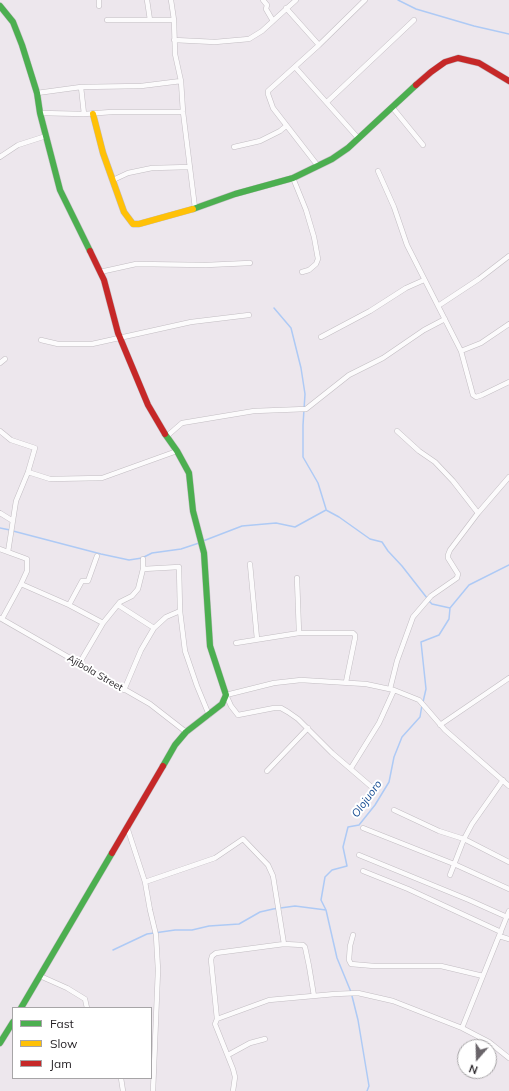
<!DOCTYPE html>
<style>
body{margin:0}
#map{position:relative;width:509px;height:1091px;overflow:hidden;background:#ede7ed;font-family:Mulish,sans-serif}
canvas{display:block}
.legend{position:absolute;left:12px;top:1007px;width:140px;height:72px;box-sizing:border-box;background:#fff;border:1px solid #a7a5a7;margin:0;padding:5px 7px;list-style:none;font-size:12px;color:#221e22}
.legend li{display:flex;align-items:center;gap:8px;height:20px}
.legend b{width:20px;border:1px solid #a7a5a7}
.north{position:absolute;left:457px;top:1039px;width:40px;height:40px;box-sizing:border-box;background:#fff;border:1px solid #a7a5a7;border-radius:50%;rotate:200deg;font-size:11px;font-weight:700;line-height:16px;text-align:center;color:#221e22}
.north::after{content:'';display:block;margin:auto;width:14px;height:18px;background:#696469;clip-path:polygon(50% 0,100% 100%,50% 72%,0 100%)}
</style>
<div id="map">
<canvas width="509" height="1091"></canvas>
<ul class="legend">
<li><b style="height:5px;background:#4caf50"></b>Fast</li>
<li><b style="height:5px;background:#ffc107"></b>Slow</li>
<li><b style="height:5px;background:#c62828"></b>Jam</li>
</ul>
<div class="north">N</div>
</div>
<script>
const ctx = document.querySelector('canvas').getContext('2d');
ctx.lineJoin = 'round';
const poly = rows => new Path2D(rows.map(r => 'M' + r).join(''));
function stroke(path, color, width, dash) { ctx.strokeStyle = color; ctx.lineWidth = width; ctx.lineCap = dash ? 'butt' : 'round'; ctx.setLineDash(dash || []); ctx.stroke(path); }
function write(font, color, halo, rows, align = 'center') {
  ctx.font = font + ' Mulish,sans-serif'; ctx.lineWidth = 4; ctx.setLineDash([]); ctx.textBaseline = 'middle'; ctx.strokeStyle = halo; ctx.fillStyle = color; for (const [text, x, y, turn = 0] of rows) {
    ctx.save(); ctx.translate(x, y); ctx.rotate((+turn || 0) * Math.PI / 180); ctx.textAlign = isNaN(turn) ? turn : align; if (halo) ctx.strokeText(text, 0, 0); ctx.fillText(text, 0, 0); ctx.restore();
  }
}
const stream = poly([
 [398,0,416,9,474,26,509,34],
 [274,308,291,328,301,368,305,394,303,425,303,457,318,483,326,509],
 [0,528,10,530],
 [13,531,101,554,129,560,142,558,152,553,181,549,199,543],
 [203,541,242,526,276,523,295,527,326,510,339,517,370,539,382,542,388,551,402,566,427,598],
 [429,601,432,604,450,608],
 [423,702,426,689,421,642,439,635,449,619,450,608,469,585,509,565],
 [113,950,147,934,175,930,192,930,209,926,239,924,260,912,273,909,295,906,326,910],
 [367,1091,369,1086,358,1020,351,992,337,958,326,910,321,900,325,877,332,870,347,866,343,847,348,827,359,825,375,805,389,782,394,757,402,737,420,717,422,705]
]);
const street = poly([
 [147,0,150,20],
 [171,0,174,20,175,54,181,81,183,112,195,208],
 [263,0,267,5,266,9,273,21],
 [99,6,99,0],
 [286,8,319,45],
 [107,20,174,20],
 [174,40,215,42,249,39,262,31,296,0],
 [295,67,358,138],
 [81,87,84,114],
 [37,93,81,87,141,86,181,81],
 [327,102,414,20],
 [392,107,423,145],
 [40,113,84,114,112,112,183,112],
 [234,147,260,141,280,131,286,126],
 [0,157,18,145,46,136],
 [318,166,273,108,268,94,268,91,319,45,365,0],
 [378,171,394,207,407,245,461,351,473,395,476,397,482,395,509,382],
 [293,178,306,210,314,237,318,259,316,264,309,270,302,272],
 [113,180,128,173,152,168,190,167],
 [100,272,136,264,206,265,250,263],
 [438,306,479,279,509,256],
 [321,337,370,311,406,288,424,280],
 [41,340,58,344,92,344,191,322,249,315],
 [461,351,481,343,509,324],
 [0,363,5,359],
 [0,431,11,440,35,448,28,472,16,501,8,552],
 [397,431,419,451,435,462,453,481,478,513],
 [167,436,182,423,254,411,306,409,349,375,383,358,424,330,445,319],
 [28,472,50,479,102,478,177,451],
 [0,513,13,521],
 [0,549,27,559,27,571,21,584,2,619],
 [250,564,257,639],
 [143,569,179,567,180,611,185,651,197,686,209,715],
 [297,578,299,633],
 [21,584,69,605,103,623],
 [69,605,82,581,88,581,97,556],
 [118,605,154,628],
 [0,618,150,704,186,732],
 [236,643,299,633,353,633,355,635,355,638,346,682],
 [79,664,103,623,120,602,132,596,138,589,143,569,143,559],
 [390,689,397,661,413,617,431,596,457,578,458,574,448,558,448,555,450,550,478,513,509,477],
 [124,690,141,650,154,628,166,617,180,611],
 [440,725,509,678],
 [351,768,379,723,394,690],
 [267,771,308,728],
 [374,789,332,753,298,719,288,712,281,708,274,708,238,715,231,706,226,695,274,683,301,680,366,684,394,690,419,700,445,730,509,786],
 [394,810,439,831,464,839,509,862],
 [127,827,145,882,150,910,156,935,158,970,153,1091],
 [363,828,454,864,509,889],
 [359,855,469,900,507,917],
 [363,871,408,889,501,932],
 [450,875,464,839,472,824,503,780],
 [145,882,215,858,243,839,268,865,273,876,284,944],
 [353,935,350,946,349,960,351,964,374,966,441,966,483,976],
 [499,936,509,939],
 [40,976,67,988,85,999,87,1008],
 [217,1019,269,1000,335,994,358,993,393,1001,462,1028,489,1042,509,1058],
 [462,1028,509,911],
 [228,1055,250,1043,265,1039],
 [121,1078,123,1091],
 [233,1091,235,1077,233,1069,215,1024,217,1019,211,960,212,956,216,953,284,944,303,945,305,947,309,966,314,996]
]);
const fast = poly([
 [0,6,13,22,22,45,37,93,40,113,60,190,90,251],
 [193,209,235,194,293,178,332,159,348,148,416,85],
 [163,766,175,745,186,732,222,704,226,695,210,646,204,553,193,511,189,473,177,451,165,434],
 [21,1008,112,853],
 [0,1043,13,1022]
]);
const slow = poly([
 [93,114,103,153,124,212,133,224,139,224,193,209]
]);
const jam = poly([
 [416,85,431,72,445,62,458,58,479,63,509,81],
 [90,251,104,280,118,333,148,405,165,434],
 [112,853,163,766]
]);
const streetNames = [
 ["Ajibola Street",95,673,30]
];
const waterNames = [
 ["Olojuoro",367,799,-54]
];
stroke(stream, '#aecaf5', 1.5);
stroke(street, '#c2bdc2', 5.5);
stroke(fast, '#c2bdc2', 7);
stroke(slow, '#c2bdc2', 7);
stroke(jam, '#c2bdc2', 7);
stroke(street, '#fcfbfc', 4.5);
stroke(fast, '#4caf50', 6);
stroke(slow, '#ffc107', 6);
stroke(jam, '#c62828', 6);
write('10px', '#221e22', '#fff', streetNames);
write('italic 11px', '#174c92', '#fff', waterNames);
</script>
